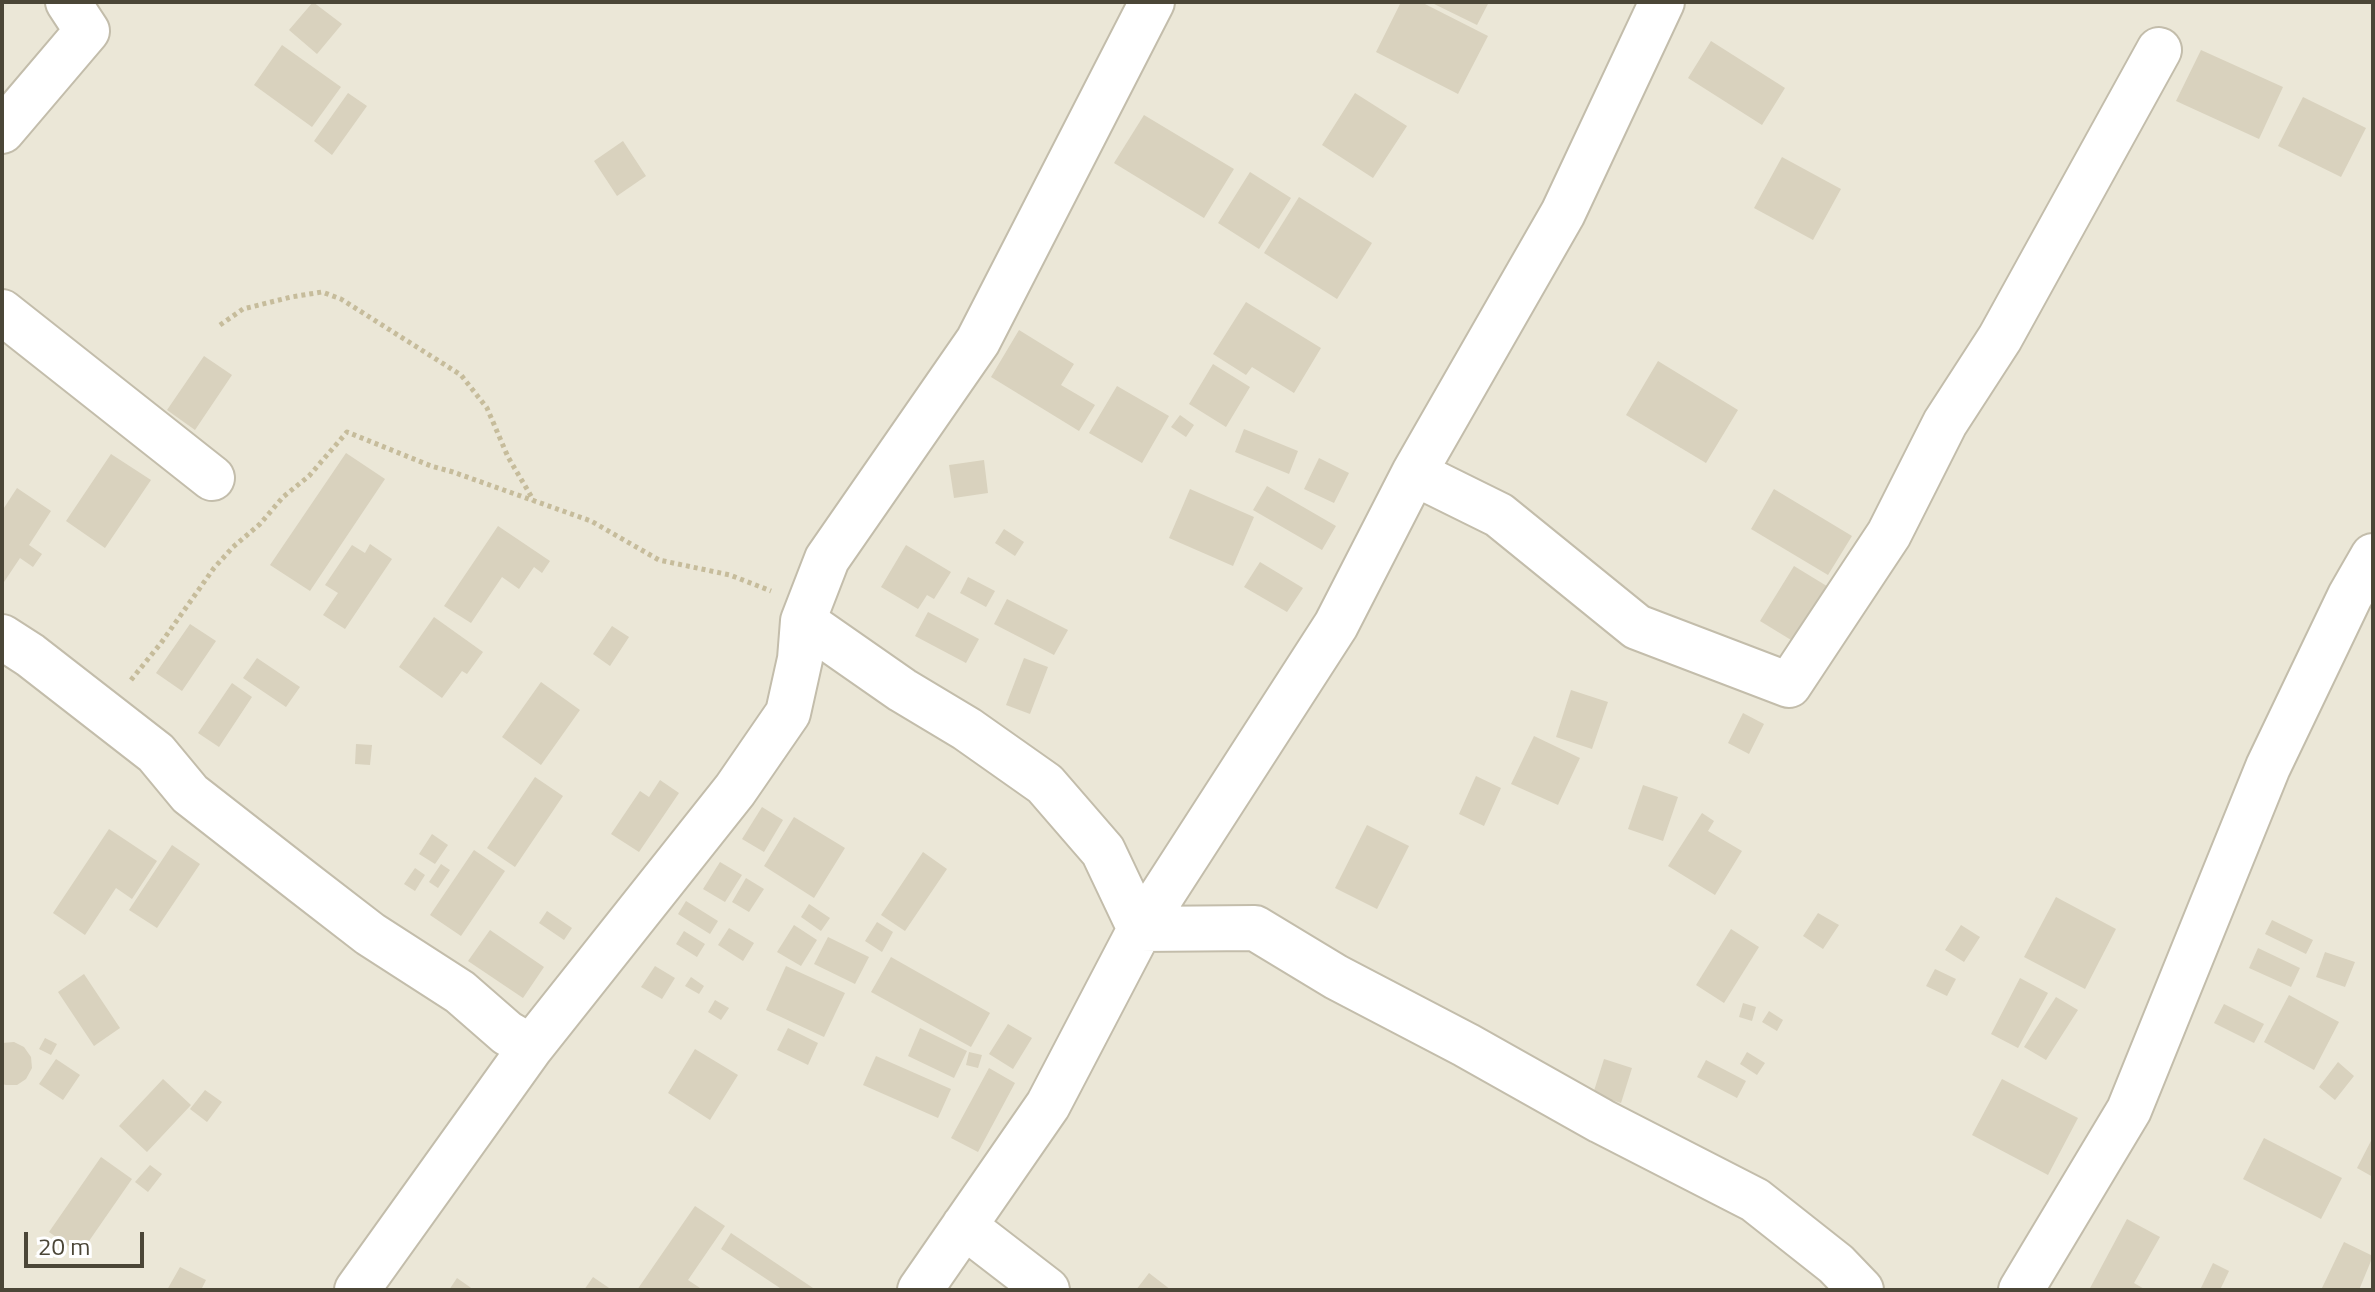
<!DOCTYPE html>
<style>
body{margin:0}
#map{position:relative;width:2375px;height:1292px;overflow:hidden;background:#f6f4ea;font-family:"Titillium Web",sans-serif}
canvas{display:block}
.frame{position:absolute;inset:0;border:4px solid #4b4637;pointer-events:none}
.scale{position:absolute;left:24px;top:1232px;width:120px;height:36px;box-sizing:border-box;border:4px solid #4b4637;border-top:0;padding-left:10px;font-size:24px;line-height:28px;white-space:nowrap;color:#4b4637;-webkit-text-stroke:6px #fff;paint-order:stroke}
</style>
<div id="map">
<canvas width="2375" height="1292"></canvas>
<div class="frame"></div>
<div class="scale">20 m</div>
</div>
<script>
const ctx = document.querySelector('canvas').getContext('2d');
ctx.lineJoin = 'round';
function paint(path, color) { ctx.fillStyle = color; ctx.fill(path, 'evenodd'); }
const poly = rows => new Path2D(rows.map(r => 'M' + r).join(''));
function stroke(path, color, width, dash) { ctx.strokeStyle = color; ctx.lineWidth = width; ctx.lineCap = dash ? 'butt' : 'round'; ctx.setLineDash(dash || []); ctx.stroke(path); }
const residential = poly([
 [2,2,2373,2,2373,1290,2,1290]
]);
const building = poly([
 [313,2,342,24,317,54,289,30],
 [1401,2,1421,2,1488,36,1458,94,1376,52],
 [1430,2,1489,2,1477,25],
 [1711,41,1785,88,1762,125,1688,78],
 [282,45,341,87,312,127,254,85],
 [2201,50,2283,87,2259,139,2176,101],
 [348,93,367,106,332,155,314,141],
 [1355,93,1407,126,1373,178,1322,145],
 [2303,97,2366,128,2341,177,2278,146],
 [1144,115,1234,169,1204,218,1114,163],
 [623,141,646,176,617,196,594,161],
 [1782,157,1841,189,1813,240,1754,208],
 [1250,172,1291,198,1259,249,1218,223],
 [1299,197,1372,243,1337,299,1264,253],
 [1246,302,1321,348,1294,393,1252,367,1246,375,1213,354],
 [1019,330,1074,364,1061,385,1095,405,1079,431,991,377],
 [204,356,232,375,195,430,167,410],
 [1658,361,1738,410,1706,463,1626,415],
 [1213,364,1250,387,1226,427,1189,404],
 [1117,386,1169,416,1142,463,1089,433],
 [1180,415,1194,425,1186,437,1171,427],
 [1244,429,1298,451,1289,474,1235,452],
 [346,453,385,479,310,591,270,565],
 [111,454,151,480,105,548,66,521],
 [1319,458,1349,473,1334,503,1304,489],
 [984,460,988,493,954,498,949,465],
 [1267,486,1336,526,1322,550,1253,510],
 [17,488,51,511,29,545,42,554,33,567,20,558,2,585,2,511],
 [1190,489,1254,517,1233,566,1169,538],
 [1774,489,1852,536,1828,575,1751,529],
 [498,526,550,561,542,573,534,567,519,589,502,577,471,623,444,606],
 [1004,529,1024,542,1015,556,995,543],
 [370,544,392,559,345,629,323,615,338,593,325,585,352,545,365,553],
 [906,545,951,572,934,599,927,595,918,609,881,587],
 [1260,562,1303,588,1287,612,1244,587],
 [1794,566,1830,588,1796,643,1760,621],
 [968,577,995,591,986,607,960,593],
 [1007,599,1068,630,1054,655,994,624],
 [928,612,979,639,966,663,915,636],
 [434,617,483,652,467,674,462,671,442,698,399,667],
 [190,624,216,641,182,691,156,673],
 [612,626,629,637,610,666,593,654],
 [257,658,300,687,286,707,243,678],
 [1024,658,1048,667,1030,714,1006,705],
 [541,682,580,710,541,765,502,737],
 [232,683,252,697,219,747,198,733],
 [1571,690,1608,702,1592,749,1556,737],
 [1743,713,1764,724,1749,754,1728,743],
 [1534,736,1580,758,1558,805,1511,784],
 [356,744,372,745,370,765,355,764],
 [1476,776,1501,788,1484,826,1459,814],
 [535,777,563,796,515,867,487,848],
 [660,780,679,793,639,852,611,834,640,791,649,797],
 [1643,785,1678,797,1663,841,1628,829],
 [762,807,783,820,764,852,742,839],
 [1702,813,1714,821,1708,831,1742,851,1715,895,1668,866],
 [794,817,845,848,814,898,764,866],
 [1367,825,1409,846,1377,909,1335,888],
 [109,829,157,861,132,899,116,888,85,935,53,913],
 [432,834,448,845,435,864,419,854],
 [172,845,200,864,157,928,129,910],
 [474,850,505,871,461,936,430,915],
 [923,852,947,869,905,931,881,915],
 [720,862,742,875,725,902,703,889],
 [441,864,450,870,438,888,429,882],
 [415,868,425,875,415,891,404,884],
 [746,878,764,889,749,912,732,902],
 [2056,897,2116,929,2085,989,2024,957],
 [686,901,718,921,710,934,678,914],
 [809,904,830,918,821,931,801,917],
 [547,911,572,928,564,940,539,923],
 [1818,913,1839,925,1823,949,1803,936],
 [2272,920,2313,940,2306,954,2265,934],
 [877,922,893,932,882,952,865,941],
 [794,925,817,940,801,966,777,952],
 [1961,925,1980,937,1964,962,1945,950],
 [729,928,754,943,743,961,718,945],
 [1731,929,1759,947,1724,1003,1696,985],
 [490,930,544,967,523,998,468,961],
 [684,931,705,944,697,957,676,944],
 [828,937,869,957,855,984,814,964],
 [2258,948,2300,968,2291,987,2249,968],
 [2325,952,2355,962,2345,987,2316,977],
 [891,957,990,1013,971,1047,871,992],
 [655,966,675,978,662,999,641,987],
 [786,966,845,993,824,1037,766,1010],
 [1935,969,1956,979,1947,996,1926,986],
 [84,974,120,1028,94,1046,58,992],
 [691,977,704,986,699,994,685,986],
 [2020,978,2048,993,2018,1048,1991,1034],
 [2289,995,2339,1022,2314,1070,2264,1042],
 [2056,997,2078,1010,2046,1060,2024,1047],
 [715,1000,729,1008,721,1020,708,1012],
 [1743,1003,1756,1007,1752,1021,1739,1017],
 [2224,1004,2264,1024,2254,1043,2214,1023],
 [1769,1011,1783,1020,1777,1031,1762,1022],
 [1008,1024,1032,1038,1013,1069,989,1054],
 [788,1028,818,1043,808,1065,777,1050],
 [920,1028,967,1051,954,1078,908,1056],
 [45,1038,57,1044,51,1055,39,1049],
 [14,1042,24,1047,31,1057,32,1068,26,1079,17,1085,6,1085,2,1084,2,1043],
 [695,1049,738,1075,710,1120,668,1093],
 [969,1052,982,1055,978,1068,966,1065],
 [1747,1052,1765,1063,1757,1075,1740,1064],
 [876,1056,951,1089,938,1118,863,1085],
 [56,1059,80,1075,63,1100,39,1084],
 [1604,1059,1632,1068,1621,1103,1593,1094],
 [1706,1060,1746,1081,1737,1098,1697,1077],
 [2338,1062,2354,1076,2335,1100,2319,1087],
 [989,1068,1015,1083,978,1152,951,1138],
 [163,1079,191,1105,147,1152,119,1126],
 [2002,1079,2078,1118,2048,1175,1972,1135],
 [205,1090,222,1102,207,1122,190,1109],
 [2373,1137,2373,1177,2357,1168],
 [2264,1138,2342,1178,2321,1219,2243,1179],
 [101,1157,132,1179,80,1254,49,1232],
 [150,1165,162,1174,148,1192,135,1182],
 [695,1206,725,1226,688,1280,703,1290,637,1290],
 [2127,1219,2160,1237,2134,1283,2146,1290,2089,1290],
 [731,1233,816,1290,783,1290,721,1249],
 [2344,1242,2373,1256,2359,1290,2321,1290],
 [2213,1263,2229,1271,2220,1290,2200,1290],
 [180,1267,206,1280,201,1290,167,1290],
 [1149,1273,1171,1290,1136,1290],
 [593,1277,612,1290,584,1290],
 [457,1278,474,1290,449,1290]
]);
const path = poly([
 [220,325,243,309,291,297,322,292,341,299,461,375,487,408,508,457,534,501],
 [131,680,161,643,214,568,233,547,260,524,283,497,309,476,347,432,431,466,453,472,591,521,659,560,730,575,771,591]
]);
const minor = poly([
 [2,131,87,31,68,2],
 [2,312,212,478],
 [1414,473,1499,515,1637,627,1789,685,1889,534,1945,423,2000,338,2159,50],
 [803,621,902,690,967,729,1045,784,1103,851,1140,929,1255,928,1336,977,1466,1045,1601,1121,1755,1200,1836,1264,1861,1290],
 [2,637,30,655,156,753,190,794,304,883,370,934,460,992,507,1033,531,1047],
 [964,1226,1047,1290],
 [357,1290,531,1047,735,790,788,713,800,659,803,621,827,559,978,341,1152,2],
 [920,1290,1048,1105,1140,929,1336,625,1414,473,1563,213,1662,2],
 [2021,1290,2129,1110,2268,767,2350,596,2373,556]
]);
paint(residential, '#ebe7d7');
paint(building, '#d9d2be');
stroke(minor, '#c3bdab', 48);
stroke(path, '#c6bc9b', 5, [4, 4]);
stroke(minor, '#fff', 44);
</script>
